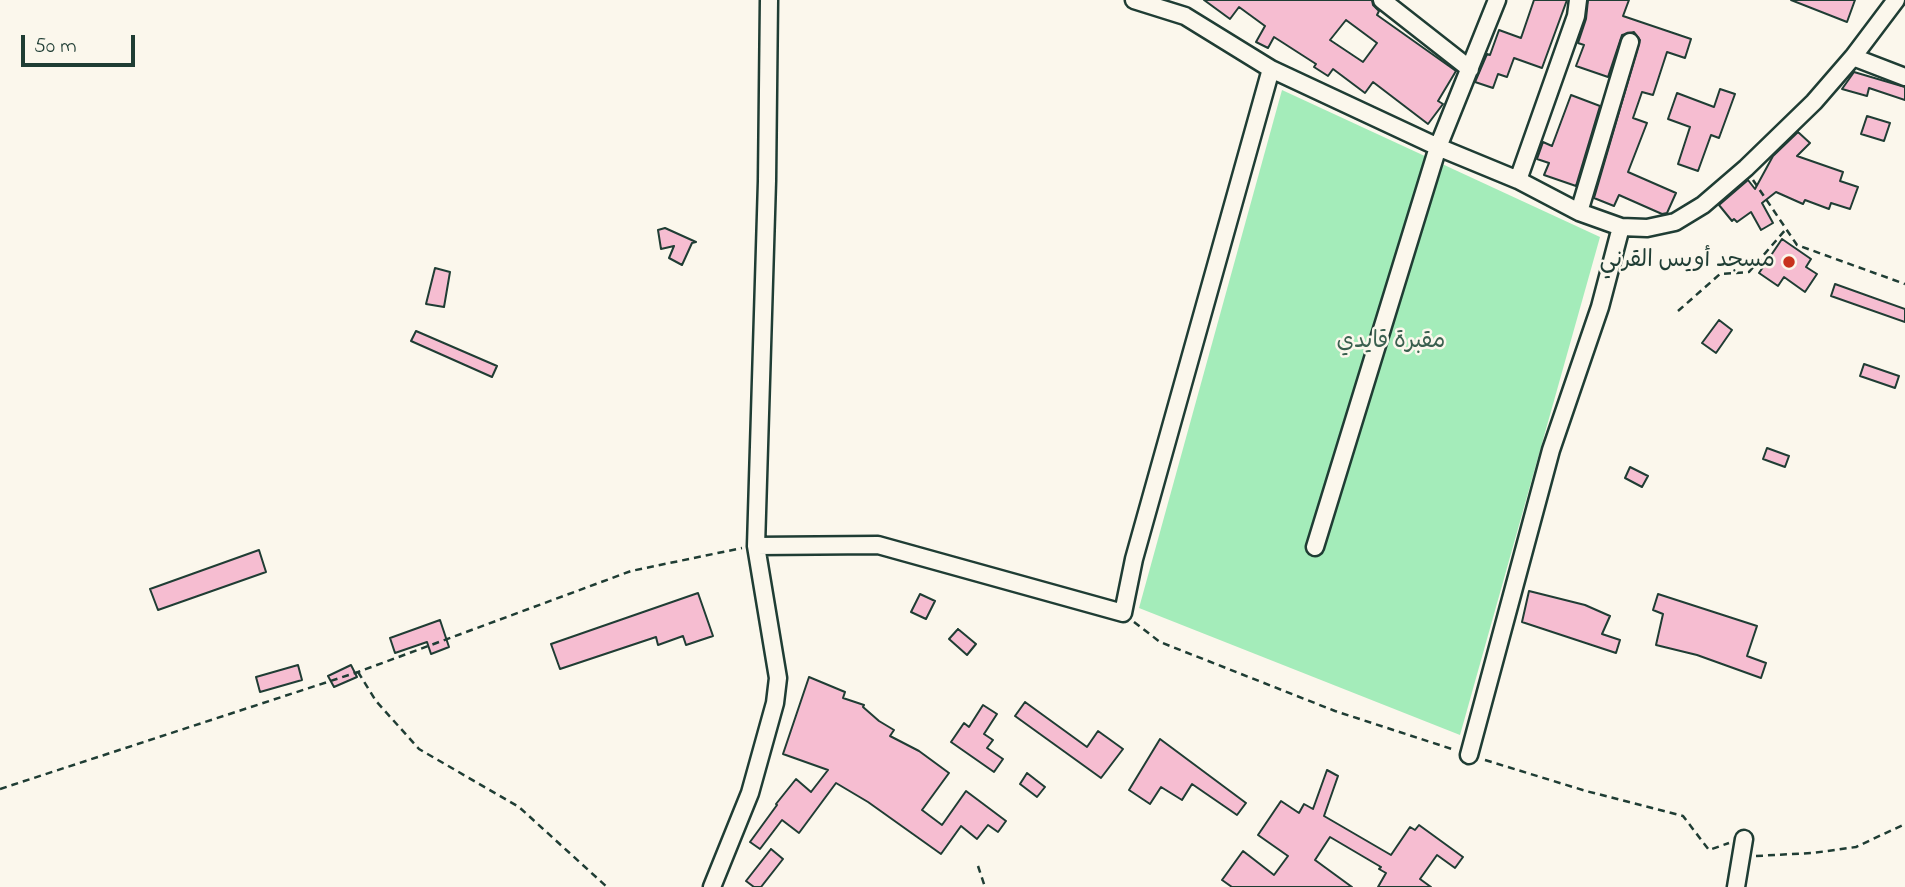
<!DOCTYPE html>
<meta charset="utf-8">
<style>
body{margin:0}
#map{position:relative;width:1905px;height:887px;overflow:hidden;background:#fbf7ec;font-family:"Indie Flower",sans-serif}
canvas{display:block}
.scale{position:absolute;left:21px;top:35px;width:114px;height:32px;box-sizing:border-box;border:4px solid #1f3d34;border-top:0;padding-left:9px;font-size:21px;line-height:24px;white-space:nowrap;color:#1f3d34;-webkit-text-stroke:5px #fbf7ec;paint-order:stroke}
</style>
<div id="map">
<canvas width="1905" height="887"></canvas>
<div class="scale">50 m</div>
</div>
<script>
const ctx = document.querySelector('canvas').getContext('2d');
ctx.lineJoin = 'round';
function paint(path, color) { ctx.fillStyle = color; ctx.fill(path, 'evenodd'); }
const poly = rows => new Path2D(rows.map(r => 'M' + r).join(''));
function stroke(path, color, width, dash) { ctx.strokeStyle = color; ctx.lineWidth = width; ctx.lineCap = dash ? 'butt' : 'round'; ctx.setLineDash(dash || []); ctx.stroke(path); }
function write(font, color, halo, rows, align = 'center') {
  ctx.font = font + ' "Indie Flower","Playpen Sans Arabic",sans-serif'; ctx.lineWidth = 5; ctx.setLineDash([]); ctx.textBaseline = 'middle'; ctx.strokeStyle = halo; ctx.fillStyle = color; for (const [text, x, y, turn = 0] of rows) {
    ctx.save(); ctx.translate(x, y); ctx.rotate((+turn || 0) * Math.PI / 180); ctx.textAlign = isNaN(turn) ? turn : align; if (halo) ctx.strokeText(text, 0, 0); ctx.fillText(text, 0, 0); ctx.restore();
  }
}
const green = poly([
 [1282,90,1600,237,1460,735,1139,608]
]);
const building = poly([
 [1204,0,1372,0,1373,5,1379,11,1377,15,1456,71,1438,101,1443,104,1428,124,1373,82,1365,93,1333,69,1328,76,1314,67,1316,64,1274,37,1268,48,1256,42,1265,26,1239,7,1230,19,1204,0],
 [1346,20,1377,43,1363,62,1330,40,1346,20],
 [1534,0,1567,0,1542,68,1514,58,1507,77,1498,74,1493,88,1475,82,1487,54,1490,55,1499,30,1521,38,1534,0],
 [1588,0,1629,0,1623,16,1691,39,1685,58,1667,52,1653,95,1642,92,1633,118,1647,123,1628,172,1676,193,1667,213,1662,214,1619,195,1614,206,1594,198,1640,40,1634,32,1622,35,1608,77,1576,66,1584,45,1578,43,1586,19,1588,0],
 [1791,0,1855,0,1847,22,1791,0],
 [1854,72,1905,87,1905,100,1869,88,1867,96,1842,89,1854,72],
 [1720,89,1735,94,1719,138,1711,135,1698,171,1678,164,1690,127,1668,119,1677,93,1714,107,1720,89],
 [1571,95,1600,106,1576,186,1544,175,1549,163,1537,159,1543,142,1552,146,1571,95],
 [1867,116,1890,123,1884,141,1861,134,1867,116],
 [1798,132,1810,143,1797,156,1843,172,1840,181,1858,187,1850,209,1831,203,1829,209,1805,200,1803,204,1776,192,1762,203,1773,223,1761,230,1751,212,1737,222,1734,219,1732,221,1719,205,1748,180,1755,189,1773,156,1798,132],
 [665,228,696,242,692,243,682,265,669,258,674,246,661,249,658,230,665,228],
 [1782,239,1811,259,1806,267,1817,274,1805,292,1784,277,1778,286,1759,273,1782,239],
 [435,268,450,272,444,307,426,304,435,268],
 [1835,284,1905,309,1905,322,1831,296,1835,284],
 [1719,320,1732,330,1716,353,1702,343,1719,320],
 [416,331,497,366,492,377,411,341,416,331],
 [1864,364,1899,376,1895,388,1860,376,1864,364],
 [1767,448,1789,456,1785,467,1763,459,1767,448],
 [1630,467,1648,476,1642,487,1625,478,1630,467],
 [259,550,266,572,158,610,150,589,259,550],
 [1529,591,1585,605,1610,616,1602,634,1620,640,1616,653,1522,622,1529,591],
 [698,593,713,636,686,645,683,636,658,645,656,637,560,669,551,644,698,593],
 [920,594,935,601,926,619,911,612,920,594],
 [1658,594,1757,626,1747,656,1766,663,1761,678,1697,655,1656,645,1663,614,1653,610,1658,594],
 [440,620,449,647,431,654,427,642,395,653,390,638,440,620],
 [958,629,976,644,967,655,949,639,958,629],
 [298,665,302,680,260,692,256,677,298,665],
 [351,665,357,677,334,687,328,676,351,665],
 [809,677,845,692,843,698,864,705,863,707,879,721,894,730,890,736,919,751,949,773,922,810,942,825,966,791,1006,821,998,832,988,825,977,839,961,826,941,854,868,802,836,783,799,833,782,820,760,849,750,842,777,805,776,804,796,779,811,792,828,770,783,754,809,677],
 [1025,702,1087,747,1098,731,1123,749,1101,778,1015,716,1025,702],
 [983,705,997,714,984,734,993,740,987,748,1003,759,994,772,951,742,964,723,969,727,983,705],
 [1160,739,1246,803,1237,815,1192,784,1182,800,1161,787,1150,804,1129,790,1160,739],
 [1327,770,1338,776,1324,816,1391,855,1410,827,1415,830,1419,825,1463,857,1455,868,1437,855,1420,879,1431,887,1378,887,1386,873,1379,869,1381,867,1330,837,1315,860,1352,887,1232,887,1222,880,1243,851,1274,875,1288,856,1258,835,1281,801,1299,813,1304,804,1313,809,1327,770],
 [1027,773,1045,787,1037,797,1020,784,1027,773],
 [771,849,783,859,761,887,754,887,746,881,771,849]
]);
const path = poly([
 [1753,180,1797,245,1905,284],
 [1678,311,1720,274,1749,272,1786,229],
 [1134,622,1160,642,1335,711,1455,750],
 [358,672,376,701,419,749,519,807,607,887],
 [1485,760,1586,791,1683,816,1709,850,1729,843],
 [0,789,358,672,631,571,742,548],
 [1756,856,1813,853,1856,847,1905,824],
 [978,866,985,887]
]);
const minor = poly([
 [769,0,767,181,756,546,878,545,1123,613,1134,559,1271,69],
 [1134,0,1185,16,1271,69,1438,147,1518,180,1579,212,1621,227,1647,228,1675,222,1703,205,1746,168,1814,102,1853,57,1896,0],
 [1382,0,1470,69],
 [1853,57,1905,77],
 [1518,180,1576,16,1578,0],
 [1579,212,1630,42],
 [1315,547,1438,147,1497,0],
 [1469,755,1551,450,1600,307,1621,227],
 [712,887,750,793,775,703,778,678,756,546],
 [1736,887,1744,839]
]);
const markers = [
 [1789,262,7,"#c8321e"]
];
const poiNames = [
 ["مسجد أويس القرني",1775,262]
];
const parkNames = [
 ["مقبرة قايدي",1391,343]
];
paint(green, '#a4ecba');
paint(building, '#f6bdd1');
stroke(building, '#1f3d34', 2);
stroke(minor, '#1f3d34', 21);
stroke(path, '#1f3d34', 2.5, [7, 5]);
stroke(minor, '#fbf7ec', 16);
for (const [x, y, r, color] of markers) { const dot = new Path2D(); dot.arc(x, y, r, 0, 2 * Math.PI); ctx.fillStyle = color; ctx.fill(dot); stroke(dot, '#fbf7ec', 2.5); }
write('23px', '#1f3d34', '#fbf7ec', poiNames, 'right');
write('23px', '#3a604f', '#fbf7ec', parkNames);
</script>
